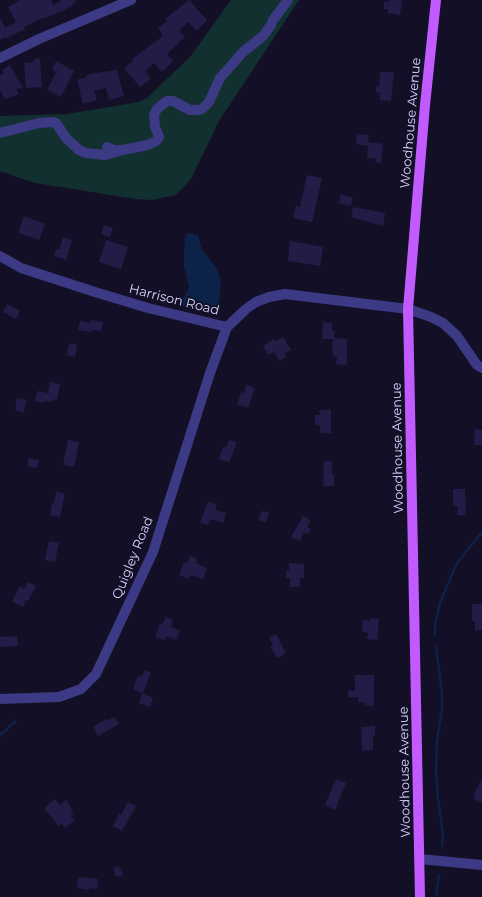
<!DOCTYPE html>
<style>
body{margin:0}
canvas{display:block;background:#130f26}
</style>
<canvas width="482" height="897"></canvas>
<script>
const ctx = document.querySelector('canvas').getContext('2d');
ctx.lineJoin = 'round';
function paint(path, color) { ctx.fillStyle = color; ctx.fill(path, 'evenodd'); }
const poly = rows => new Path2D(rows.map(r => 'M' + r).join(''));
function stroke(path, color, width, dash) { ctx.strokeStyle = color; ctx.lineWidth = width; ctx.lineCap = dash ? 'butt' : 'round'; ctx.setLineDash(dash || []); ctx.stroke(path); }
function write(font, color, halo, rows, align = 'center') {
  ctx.font = font + ' Montserrat,sans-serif'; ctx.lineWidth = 3.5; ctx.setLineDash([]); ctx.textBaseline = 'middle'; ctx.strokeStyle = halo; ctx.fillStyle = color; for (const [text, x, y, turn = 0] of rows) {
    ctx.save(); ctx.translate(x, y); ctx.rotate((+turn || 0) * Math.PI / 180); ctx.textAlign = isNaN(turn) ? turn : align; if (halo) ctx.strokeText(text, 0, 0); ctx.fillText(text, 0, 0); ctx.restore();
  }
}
const green = poly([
 [231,0,299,0,219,121,191,179,176,195,152,200,136,199,35,183,0,171,0,116,67,114,139,102,147,98,190,57]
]);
const water = poly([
 [190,233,198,235,202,250,216,267,221,281,219,302,218,305,211,309,179,306,181,299,186,294,189,287,184,266,184,253,185,238,187,234]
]);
const stream = poly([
 [435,635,435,624,440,603,453,572,457,563,482,532],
 [436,646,442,694,442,709,437,741,436,772,438,799,443,834,442,846],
 [0,735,16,721],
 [436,897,439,875]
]);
const building = poly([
 [20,0,51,0,53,5,62,0,76,0,72,6,65,10,43,19,42,18,24,27,25,29,5,39,5,37,0,40,0,17,5,28,16,22,8,7],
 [189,0,207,20,197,31,188,22,179,30,185,37,167,54,173,61,162,72,154,63,145,71,151,79,140,87,124,68,133,61,132,59,163,36,158,28,167,21,165,19],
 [389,0,402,0,400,15,388,13,388,9,384,9,384,2,389,2],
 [40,58,42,87,26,88,24,63,34,62,34,59],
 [56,61,74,71,61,97,47,90,56,72,52,70],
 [10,65,23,88,16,89,19,94,5,99,0,90,0,75,4,73,2,70],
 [117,70,124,96,109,100,106,88,94,91,97,100,83,104,77,80,87,77,87,75,96,73],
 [380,72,394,72,391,101,380,100,380,93,376,92,376,86,379,86],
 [357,134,369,135,368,142,383,144,381,163,375,162,376,159,367,158,368,146,356,144],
 [307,175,322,178,312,222,293,218,296,206,300,207],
 [341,194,353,198,351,206,339,203],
 [353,207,385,213,383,226,351,217],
 [24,216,45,224,39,240,18,233],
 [104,225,113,228,110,237,101,234],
 [63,237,72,240,66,260,54,256,56,249,59,250],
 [106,240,128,247,121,269,99,262],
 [290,241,323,247,320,266,288,261],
 [7,304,20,311,16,319,3,312],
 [91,320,103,322,101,331,92,330,91,332,78,330,80,321,90,323],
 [323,322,332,323,332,331,335,331,334,338,347,339,347,365,336,364,337,357,333,356,333,352,332,352,333,339,322,339],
 [283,337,291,350,284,353,286,357,279,361,274,352,268,355,263,346,274,339,276,341],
 [69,343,77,345,75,357,67,355],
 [50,382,60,384,57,400,53,399,52,402,44,401,44,403,35,401,37,391,48,393],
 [246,385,255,388,248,408,237,404,241,392,244,393],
 [17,398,26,400,24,412,15,410],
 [319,410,331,410,331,433,321,433,319,425,315,425,315,415,320,415],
 [475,429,482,430,482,445,474,445],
 [68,440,79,442,74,467,63,465],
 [229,440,237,442,229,462,219,459,223,447,226,447],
 [29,458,39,460,37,468,27,466],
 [324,461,332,461,332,474,334,474,334,486,323,486],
 [453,489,465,489,466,515,457,515,458,506,453,506],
 [56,492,65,494,60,517,50,515,52,503,54,504],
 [208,502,217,504,215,510,226,513,223,523,210,519,208,525,200,523],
 [262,511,269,512,266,522,258,520],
 [303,516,311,520,307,527,311,529,308,534,304,532,300,541,291,537],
 [49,541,59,543,55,562,45,560],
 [190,556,198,559,196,563,207,568,203,579,191,575,189,579,179,575,184,562,187,563],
 [289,563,304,564,304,578,300,578,300,587,290,587,290,578,286,578,286,571,289,571],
 [28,582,36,586,28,601,26,600,23,607,12,601,20,586,24,589],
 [472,604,482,604,482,630,475,630,475,621,472,621],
 [166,617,173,620,171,627,180,631,176,640,167,636,165,640,155,637,160,624,162,625],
 [370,618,379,619,377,640,367,639,368,633,362,632,363,620,370,621],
 [276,634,286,653,277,658,270,646,273,645,269,638],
 [17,636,18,646,0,647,0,637],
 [145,670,151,672,143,693,133,689,138,676,142,677],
 [355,675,374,675,374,706,365,705,366,703,358,702,358,697,348,697,348,690,355,691],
 [142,693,153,698,150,707,139,703],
 [114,717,119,724,98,736,93,727,106,719,107,721],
 [375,726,375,736,373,736,373,750,363,751,362,749,361,727],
 [336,779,346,783,335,810,325,805],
 [482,779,482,803,474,799,475,797,473,796],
 [55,799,60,805,66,800,72,809,71,810,74,814,71,816,75,820,65,828,62,824,59,826,44,808],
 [128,802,136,806,122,831,113,826,119,814,121,815],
 [119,866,123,875,116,877,113,868],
 [78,877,98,879,97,889,89,888,89,890,77,888]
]);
const minor = poly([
 [0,58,39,39,131,0],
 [0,133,39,123,53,122,56,123,66,138,79,150,86,153,105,155,120,151],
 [107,147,114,150,122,150,148,145,156,141,159,137,155,127,154,115,157,109,167,101,173,101,190,110,198,110,202,109,209,102,220,78,243,52,263,36,271,25,273,20,288,0],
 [0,256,21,268,95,292,148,308,227,327],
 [0,699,59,697,81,689,96,674,153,552,210,373,227,327,246,309,256,302,269,297,285,294,408,309,431,317,443,323,457,336,477,365,482,368],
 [420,859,482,865]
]);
const major = poly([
 [420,897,408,309,425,105,436,0]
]);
const streetNames = [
 ["Woodhouse Avenue",411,123,-85],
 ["Harrison Road",174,300,14],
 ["Woodhouse Avenue",398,448,-91],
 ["Quigley Road",133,558,-68],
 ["Woodhouse Avenue",405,772,-91]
];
paint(green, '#12302f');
paint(water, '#0c2248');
stroke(stream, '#0c2248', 2.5);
paint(building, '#241b47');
stroke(minor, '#3d3a85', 10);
stroke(major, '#c25bff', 10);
write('13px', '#d9d4ff', '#130f26', streetNames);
</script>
